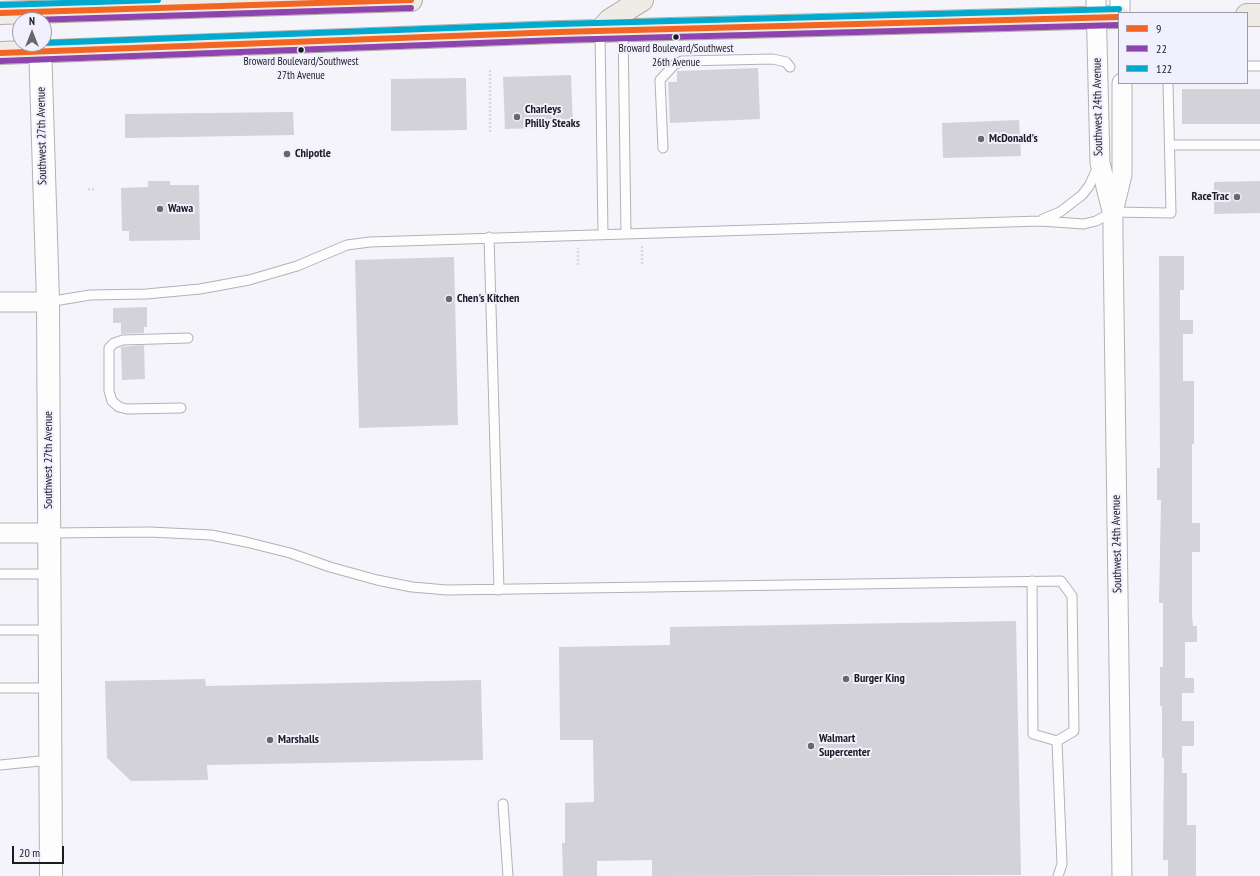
<!DOCTYPE html>
<style>
body{margin:0}
#map{position:relative;width:1260px;height:876px;overflow:hidden;background:#f4f4fa;font-family:"PT Sans Narrow",sans-serif}
canvas{display:block}
.legend{position:absolute;left:1118px;top:12px;width:130px;height:72px;box-sizing:border-box;background:#f1f0fe;border:1px solid #9c9ba5;margin:0;padding:5px 7px;list-style:none;font-size:12px;color:#1c1b20}
.legend li{display:flex;align-items:center;gap:8px;height:20px}
.legend b{width:20px;border:1px solid #9c9ba5}
.north{position:absolute;left:12px;top:12px;width:40px;height:40px;box-sizing:border-box;background:#f1f0fe;border:1px solid #9c9ba5;border-radius:50%;rotate:0deg;font-size:11px;font-weight:700;line-height:16px;text-align:center;color:#1c1b20}
.north::after{content:'';display:block;margin:auto;width:14px;height:18px;background:#68676c;clip-path:polygon(50% 0,100% 100%,50% 72%,0 100%)}
.scale{position:absolute;left:12px;top:846px;width:52px;height:18px;box-sizing:border-box;border:2px solid #1c1b20;border-top:0;padding-left:5px;font-size:12px;line-height:14px;white-space:nowrap;color:#1c1b20;-webkit-text-stroke:3px #f1f0fe;paint-order:stroke}
</style>
<div id="map">
<canvas width="1260" height="876"></canvas>
<ul class="legend">
<li><b style="height:5px;background:#f26522"></b>9</li>
<li><b style="height:5px;background:#8e44ad"></b>22</li>
<li><b style="height:5px;background:#00a9ce"></b>122</li>
</ul>
<div class="north">N</div>
<div class="scale">20 m</div>
</div>
<script>
const ctx = document.querySelector('canvas').getContext('2d');
ctx.lineJoin = 'round';
function paint(path, color) { ctx.fillStyle = color; ctx.fill(path, 'evenodd'); }
const poly = rows => new Path2D(rows.map(r => 'M' + r).join(''));
function stroke(path, color, width, dash) { ctx.strokeStyle = color; ctx.lineWidth = width; ctx.lineCap = dash ? 'butt' : 'round'; ctx.setLineDash(dash || []); ctx.stroke(path); }
function write(font, color, halo, rows, align = 'center') {
  ctx.font = font + ' "PT Sans Narrow",sans-serif'; ctx.lineWidth = 4; ctx.setLineDash([]); ctx.textBaseline = 'middle'; ctx.strokeStyle = halo; ctx.fillStyle = color; for (const [text, x, y, turn = 0] of rows) {
    ctx.save(); ctx.translate(x, y); ctx.rotate((+turn || 0) * Math.PI / 180); ctx.textAlign = isNaN(turn) ? turn : align; if (halo) ctx.strokeText(text, 0, 0); ctx.fillText(text, 0, 0); ctx.restore();
  }
}
const building = poly([
 [758,68,760,119,670,123,668,82,677,82,677,71],
 [571,75,573,127,505,129,503,77],
 [466,78,467,130,391,131,391,79],
 [1182,89,1260,89,1260,124,1182,124],
 [293,112,294,135,125,138,125,114],
 [1019,120,1021,156,943,158,942,123],
 [148,181,170,181,170,185,199,185,200,240,129,241,129,231,122,231,121,188,148,187],
 [1260,181,1260,213,1214,214,1214,182],
 [1159,256,1184,256,1184,290,1180,290,1180,320,1193,320,1193,334,1183,334,1183,381,1194,381,1194,444,1192,444,1192,523,1200,523,1200,552,1192,552,1192,615,1193,626,1197,626,1197,642,1185,642,1185,678,1194,678,1194,693,1182,693,1182,721,1194,721,1194,746,1182,746,1182,773,1187,773,1187,825,1196,825,1196,876,1168,876,1168,860,1163,860,1164,758,1162,758,1162,706,1160,706,1160,667,1163,667,1163,603,1159,603,1161,500,1157,500,1157,468,1160,468],
 [454,257,458,425,359,428,355,260],
 [147,307,147,327,144,327,144,333,121,334,121,323,113,323,113,308],
 [144,345,145,379,122,380,121,347],
 [1016,621,1021,875,652,876,652,860,597,861,597,876,563,876,562,843,565,843,565,803,594,802,593,740,560,740,559,647,670,645,670,627],
 [205,679,206,686,481,680,483,760,207,765,208,780,131,781,107,758,105,681]
]);
const path = poly([
 [490,132,490,69],
 [88,189,95,190],
 [642,246,642,264],
 [578,265,578,248]
]);
const lane = poly([
 [623,30,626,233],
 [600,31,603,234],
 [1247,66,1260,66],
 [1170,145,1260,145],
 [663,148,660,80,674,65,682,61,773,59,786,62,790,67],
 [1043,219,1060,212,1082,195,1089,186,1099,165],
 [489,237,499,590],
 [48,302,90,295,146,294,200,289,249,280,297,266,347,245,370,242,1040,221,1084,224,1096,221,1113,212,1171,213,1168,83],
 [181,408,127,409,119,407,112,401,109,391,109,348,114,343,123,340,188,338],
 [49,533,150,532,211,535,246,542,290,553,330,567,377,580,412,587,447,590,1061,581,1072,596,1074,731,1057,741,1062,864,1058,876],
 [0,574,50,574],
 [1032,581,1033,734,1057,741],
 [0,630,50,630],
 [0,688,50,688],
 [0,765,50,760],
 [503,804,508,876]
]);
const street = poly([
 [1096,0,1100,163,1112,211],
 [1120,0,1120,13],
 [1122,83,1122,175,1113,212,1113,239,1122,876],
 [0,302,48,302],
 [0,533,49,533]
]);
const secondary = poly([
 [40,44,48,302,51,876]
]);
const primary = poly([
 [0,13,411,0],
 [1247,15,1260,15],
 [600,31,610,20,642,0],
 [0,53,559,32,1119,17]
]);
const bus1 = poly([
 [0,13,411,0],
 [0,53,559,32,1119,17]
]);
const bus2 = poly([
 [32,20,411,8],
 [0,61,559,40,1119,25]
]);
const bus3 = poly([
 [0,5,158,0],
 [44,43,559,24,1119,9]
]);
const markers = [
 [676,37,3.5,"#1c1b20"],
 [301,50,3.5,"#1c1b20"],
 [517,117,4,"#68676c"],
 [981,139,4,"#68676c"],
 [287,154,4,"#68676c"],
 [1237,197,4,"#68676c"],
 [160,209,4,"#68676c"],
 [449,299,4,"#68676c"],
 [846,679,4,"#68676c"],
 [270,740,4,"#68676c"],
 [811,746,4,"#68676c"]
];
const busNames = [
 ["Broward Boulevard/Southwest",676,49],
 ["26th Avenue",676,63],
 ["Broward Boulevard/Southwest",301,62],
 ["27th Avenue",301,76]
];
const streetNames = [
 ["Southwest 24th Avenue",1098,107,-91],
 ["Southwest 27th Avenue",42,136,-91],
 ["Southwest 27th Avenue",49,460,-90],
 ["Southwest 24th Avenue",1117,544,-91]
];
const poiNames = [
 ["Charleys",525,110],
 ["Philly Steaks",525,124],
 ["McDonald's",989,139],
 ["Chipotle",295,154],
 ["RaceTrac",1229,197,"right"],
 ["Wawa",168,209],
 ["Chen's Kitchen",457,299],
 ["Burger King",854,679],
 ["Walmart",819,739],
 ["Supercenter",819,753],
 ["Marshalls",278,740]
];
paint(building, '#d3d2d8');
stroke(lane, '#b2b2b7', 11);
stroke(street, '#b2b2b7', 21);
stroke(secondary, '#b2b2b7', 24);
stroke(primary, '#b5aea7', 24);
stroke(path, '#dadadc', 2.5, [2, 2]);
stroke(lane, '#fdfdfe', 9);
stroke(street, '#fdfdfe', 19);
stroke(secondary, '#fdfdfe', 22);
stroke(primary, '#efebe6', 22);
stroke(bus1, '#f26522', 6);
stroke(bus2, '#8e44ad', 6);
stroke(bus3, '#00a9ce', 6);
for (const [x, y, r, color] of markers) { const dot = new Path2D(); dot.arc(x, y, r, 0, 2 * Math.PI); ctx.fillStyle = color; ctx.fill(dot); stroke(dot, '#f1f0fe', 1.5); }
write('11px', '#1c1b20', '#f1f0fe', busNames);
write('12px', '#1c1b20', '#f1f0fe', streetNames);
write('bold 12px', '#1c1b20', '#f1f0fe', poiNames, 'left');
</script>
